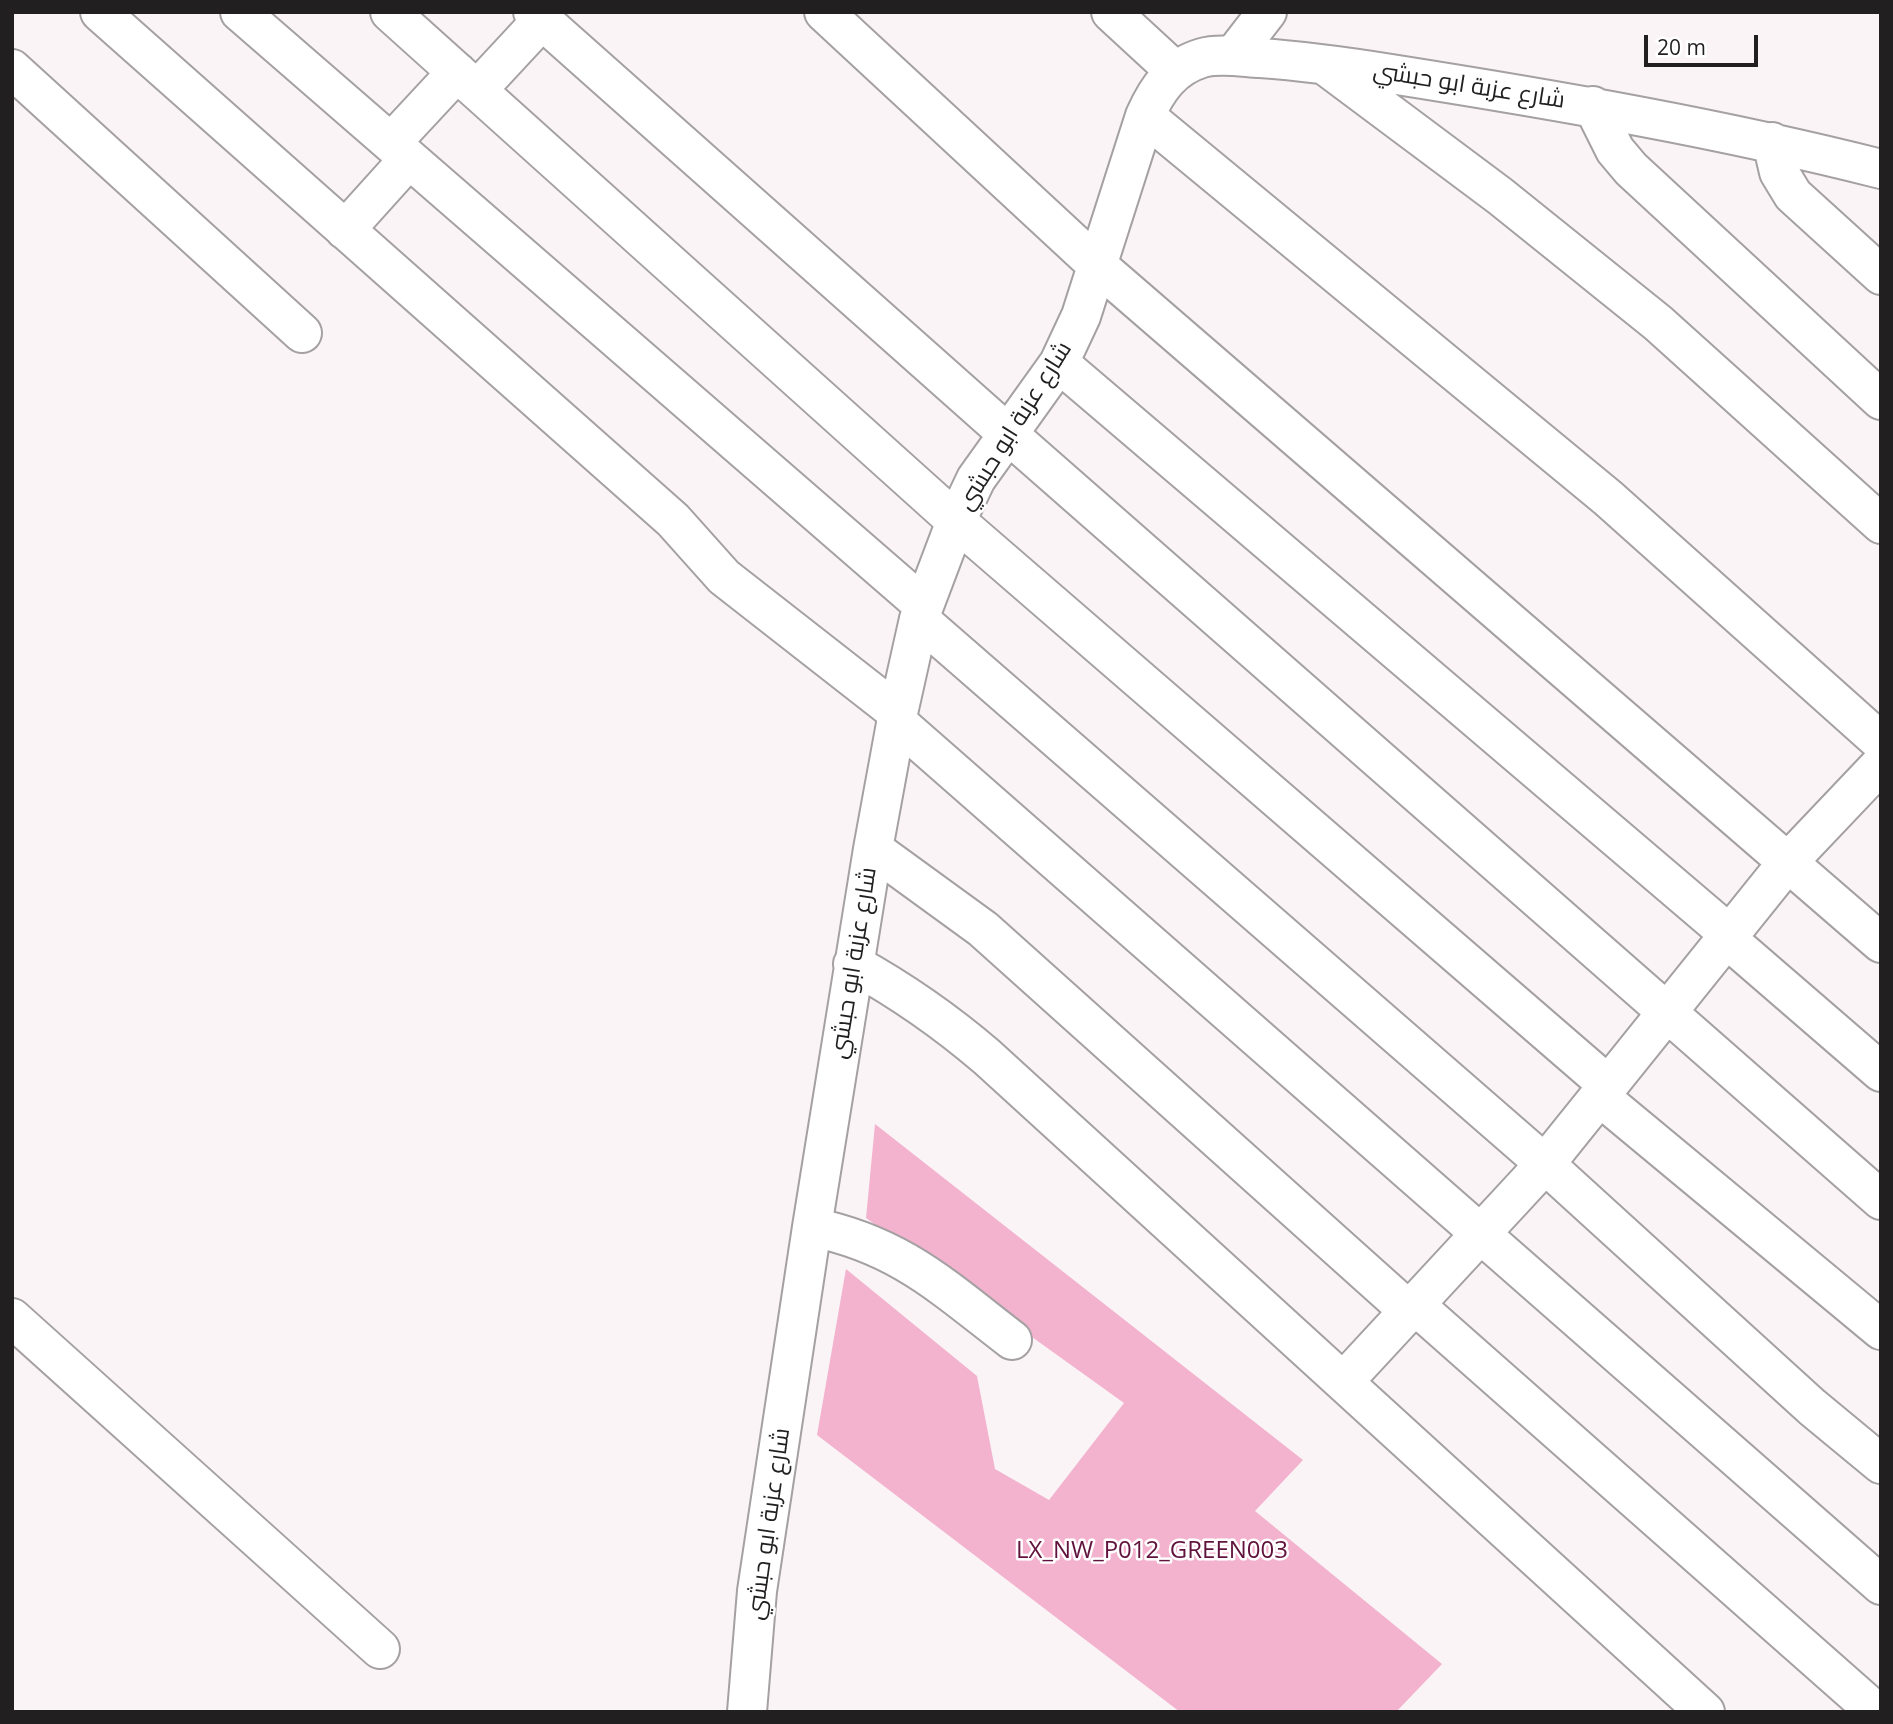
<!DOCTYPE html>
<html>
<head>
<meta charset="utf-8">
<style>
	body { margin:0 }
	#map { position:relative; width:1893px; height:1724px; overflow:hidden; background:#faf4f6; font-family:"Open Sans",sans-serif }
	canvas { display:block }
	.frame { position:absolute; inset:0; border:14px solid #211f20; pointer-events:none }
	.scale { position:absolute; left:1644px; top:35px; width:114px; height:32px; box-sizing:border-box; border:4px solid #211f20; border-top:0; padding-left:9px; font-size:21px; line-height:24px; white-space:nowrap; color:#211f20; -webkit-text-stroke:5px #fff; paint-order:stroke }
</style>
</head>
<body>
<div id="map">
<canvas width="1893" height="1724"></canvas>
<div class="frame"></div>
<div class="scale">20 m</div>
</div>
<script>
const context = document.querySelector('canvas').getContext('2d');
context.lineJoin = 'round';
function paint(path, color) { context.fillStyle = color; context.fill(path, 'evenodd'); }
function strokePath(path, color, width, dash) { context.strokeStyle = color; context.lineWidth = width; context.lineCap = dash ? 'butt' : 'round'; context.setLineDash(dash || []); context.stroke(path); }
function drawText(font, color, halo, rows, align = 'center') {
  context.font = font + ' "Open Sans",Cairo,sans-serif'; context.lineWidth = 5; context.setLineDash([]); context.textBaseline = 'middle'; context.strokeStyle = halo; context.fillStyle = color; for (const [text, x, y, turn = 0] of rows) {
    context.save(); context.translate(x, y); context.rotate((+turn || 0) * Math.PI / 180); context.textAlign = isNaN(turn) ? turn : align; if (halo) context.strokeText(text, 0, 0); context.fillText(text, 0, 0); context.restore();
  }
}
paint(new Path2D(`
	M875 1124 1303 1460 1255 1511 1442 1664 1396 1712H1180L817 1435 846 1269 977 1376 995 1469 1049 1500 1124 1403 866 1218Z`), '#f3b3ce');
const minor = new Path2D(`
	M100 12 673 520 724 577 898 713
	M240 12 923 605
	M390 12 956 521 1608 1085
	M533 12 1008 434 1881 1200
	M824 12 1097 265 1881 943
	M1111 12 1175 71
	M1233 56 1267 12
	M1326 66 1500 196 1658 323 1881 524
	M12 69 302 333
	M477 90 542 20
	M1593 106 1615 150 1631 169 1881 400
	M1145 116 1608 498 1881 742
	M1772 142 1779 172 1793 195 1881 275
	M391 143 457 72
	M345 230 409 159
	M1059 363 1729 934
	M919 619 1545 1164 1812 1407 1881 1464
	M896 721 1881 1585
	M873 849 983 929 1409 1311
	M1726 938 1881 1072
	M853 964C902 991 945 1021 987 1057L1705 1712
	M1599 1096 1881 1330
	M812 1227C900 1245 943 1287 1012 1340
	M1415 1305 1876 1712
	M12 1318 380 1649
	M1344 1381 1545 1164 1787 863 1881 764
	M747 1712 757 1591 812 1227 873 849 898 713 919 619 956 521 976 479 1059 363 1081 316 1145 116C1157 89 1172 67 1202 58 1219 53 1242 57 1260 58 1304 61 1347 67 1391 74 1556 100 1719 128 1881 169`);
strokePath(minor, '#a5a0a2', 42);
strokePath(minor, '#fff', 38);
drawText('24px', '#211f20', '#fff', [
	["شارع عزبة ابو حبشي",1469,86,9],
	["شارع عزبة ابو حبشي",1015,426,-58],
	["شارع عزبة ابو حبشي",854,963,-81],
	["شارع عزبة ابو حبشي",769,1524,-82]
]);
drawText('24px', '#61133d', '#fff', [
	["LX_NW_P012_GREEN003",1152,1551]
]);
</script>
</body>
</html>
